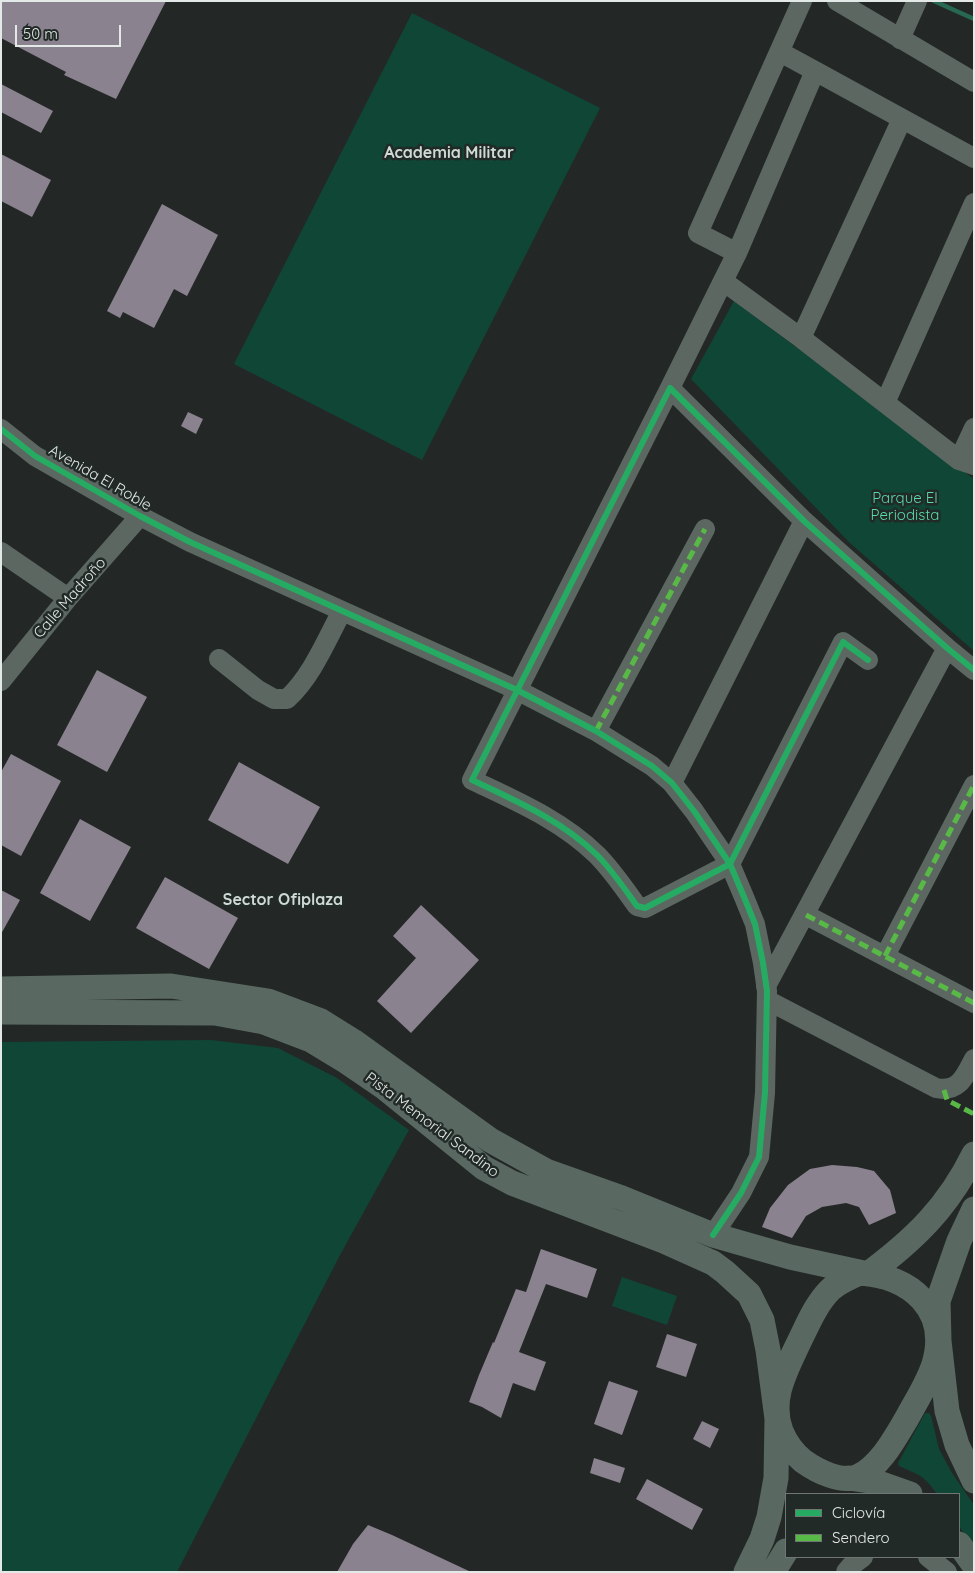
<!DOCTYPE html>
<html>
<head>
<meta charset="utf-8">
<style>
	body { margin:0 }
	#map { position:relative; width:975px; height:1573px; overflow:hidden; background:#232826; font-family:Quicksand,sans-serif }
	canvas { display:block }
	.frame { position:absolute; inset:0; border:2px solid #e3e9e6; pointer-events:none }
	.legend { position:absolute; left:785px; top:1493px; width:175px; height:65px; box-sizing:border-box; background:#212a26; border:1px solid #6f7673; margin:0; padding:6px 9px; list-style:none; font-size:15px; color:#e3e9e6 }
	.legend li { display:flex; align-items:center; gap:10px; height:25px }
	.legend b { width:25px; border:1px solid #6f7673 }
	.scale { position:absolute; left:15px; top:25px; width:106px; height:22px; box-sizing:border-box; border:2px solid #e3e9e6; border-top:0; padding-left:6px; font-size:15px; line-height:18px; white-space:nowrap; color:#e3e9e6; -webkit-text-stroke:4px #212a26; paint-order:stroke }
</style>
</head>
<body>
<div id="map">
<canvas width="975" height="1573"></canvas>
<div class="frame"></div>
<ul class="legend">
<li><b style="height:6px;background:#26ab63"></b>Ciclovía</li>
<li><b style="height:6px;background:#58b947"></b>Sendero</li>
</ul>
<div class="scale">50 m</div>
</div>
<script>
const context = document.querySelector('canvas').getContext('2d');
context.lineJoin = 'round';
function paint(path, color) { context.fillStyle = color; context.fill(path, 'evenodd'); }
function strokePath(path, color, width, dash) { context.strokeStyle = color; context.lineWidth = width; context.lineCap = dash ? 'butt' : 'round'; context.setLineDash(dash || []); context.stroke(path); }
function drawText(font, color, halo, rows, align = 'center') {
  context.font = font + ' Quicksand,sans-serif'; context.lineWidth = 5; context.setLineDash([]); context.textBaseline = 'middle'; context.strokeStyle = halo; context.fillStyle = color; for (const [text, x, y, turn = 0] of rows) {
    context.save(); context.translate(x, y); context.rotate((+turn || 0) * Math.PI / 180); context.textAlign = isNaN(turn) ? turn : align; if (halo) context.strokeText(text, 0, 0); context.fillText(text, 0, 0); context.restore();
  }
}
paint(new Path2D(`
	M412 13 600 108 422 460 234 364Z
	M734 301 974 479V651L850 543 691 379Z
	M211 1040 278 1048 337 1078 409 1130 340 1255 177 1572H1V1042Z
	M622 1277 677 1296 667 1325 612 1306Z
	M925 1413H929L931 1416 939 1449 952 1473 974 1505V1549L959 1526V1494H937C924 1475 919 1475 899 1466L898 1463Z`), '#104635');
strokePath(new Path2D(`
	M934 1 974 19`), '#276850', 4.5);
paint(new Path2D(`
	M1 1H166L116 99 64 75 66 72 1 38Z
	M1 84 53 111 41 133 1 112Z
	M1 154 51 180 32 217 1 201Z
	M162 204 218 235 187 296 174 289 154 328 123 312 120 318 107 311Z
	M188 412 203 419 196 434 181 426Z
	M97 670 147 697 107 772 57 745Z
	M11 754 61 781 21 856 1 845V772Z
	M239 762 320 807 288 864 208 820Z
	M80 819 131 847 90 921 40 893Z
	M165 877 238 918 209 969 136 928Z
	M1 890 20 900 1 934Z
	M421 905 479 960 411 1033 377 1001 416 958 393 936Z
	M832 1165 857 1167 874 1171 890 1190 896 1213 869 1225 859 1207 846 1203 822 1207 806 1216 792 1238 762 1227 770 1208 788 1185 810 1169Z
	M541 1249 597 1269 587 1298 546 1284 519 1352 546 1362 535 1391 513 1383 501 1418 482 1407 469 1402 479 1375 493 1342 494 1343 516 1289 526 1292Z
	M667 1334 697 1344 686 1377 656 1367Z
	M609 1381 638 1391 622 1435 594 1424Z
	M702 1421 719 1429 710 1448 693 1439Z
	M594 1458 625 1468 620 1483 590 1473Z
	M647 1479 703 1509 692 1530 636 1499Z
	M368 1525 392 1535 471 1572H337L353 1544Z`), '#8a828e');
strokePath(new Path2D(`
	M837 1 974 82
	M900 39 917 1
	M780 52 815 71
	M974 158 815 71 737 253 723 281 801 338 959 460 974 465
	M737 253 698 233 802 1
	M801 338 902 119
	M670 388 723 281
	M885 403 974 203
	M1 429 35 456 140 516 190 542 517 690 596 731 652 766 672 783 694 811 730 864 744 897 755 924 763 963 767 991 765 1093 759 1157 741 1193 713 1235
	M959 460 974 428
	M1 552 68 598
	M219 659 258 690 274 699H287C312 676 326 641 342 611
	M868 660 843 642 730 864 645 908 637 906C624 888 612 870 597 855 561 820 516 801 472 780L670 388 804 521 947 648 974 670
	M1 681 68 598 140 516
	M596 731 705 529
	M672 783 804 521
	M806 915 974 1003
	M885 956 974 785
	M766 986 947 648
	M767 1000 936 1088C959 1093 965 1076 974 1059
	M928 1557 947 1572
	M846 1572 851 1566 863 1557`), '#5c6762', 20);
strokePath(new Path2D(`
	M1 989 171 986 268 1001 321 1021 353 1041 490 1140 546 1171 622 1198 713 1235 790 1257 868 1274
	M1 1012 215 1013 264 1022 311 1040 344 1060 385 1088 484 1168 512 1183 664 1241 713 1263 725 1272 749 1294 762 1320 768 1350 777 1419 776 1478 769 1517 762 1539 746 1572
	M974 1209 959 1241 938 1301 939 1341 947 1411 957 1445 974 1481
	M859 1273C911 1276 950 1310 934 1364 928 1383 916 1401 907 1418 895 1438 881 1465 859 1476 842 1484 817 1471 803 1461 792 1452 786 1443 781 1431 769 1399 786 1370 799 1342 808 1324 816 1304 830 1290 838 1282 849 1278 859 1273Z
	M868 1274C915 1239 948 1207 974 1154
	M849 1478 876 1482 910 1494
	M959 1544 974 1565
	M773 1572 786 1551`), '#5a6862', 25);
strokePath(new Path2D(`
	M596 731 705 529
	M806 915 974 1003
	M885 956 974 785
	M944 1090 947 1100 974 1114`), '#58b947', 5, [10, 5]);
strokePath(new Path2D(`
	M1 429 35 456 140 516 190 542 517 690 596 731 652 766 672 783 694 811 730 864 744 897 755 924 763 963 767 991 765 1093 759 1157 741 1193 713 1235
	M868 660 843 642 730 864 645 908 637 906C624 888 612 870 597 855 561 820 516 801 472 780L670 388 804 521 947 648 974 670`), '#26ab63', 6);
drawText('15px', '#e3e9e6', '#212a26', [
	["Avenida El Roble",100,478,30],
	["Calle Madroño",70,598,-49],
	["Pista Memorial Sandino",432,1125,37]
]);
drawText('15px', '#5adaab', '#212a26', [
	["Parque El",905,498],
	["Periodista",905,515]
]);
drawText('bold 16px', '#cfdad4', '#212a26', [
	["Academia Militar",449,153],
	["Sector Ofiplaza",283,900]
]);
</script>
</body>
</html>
